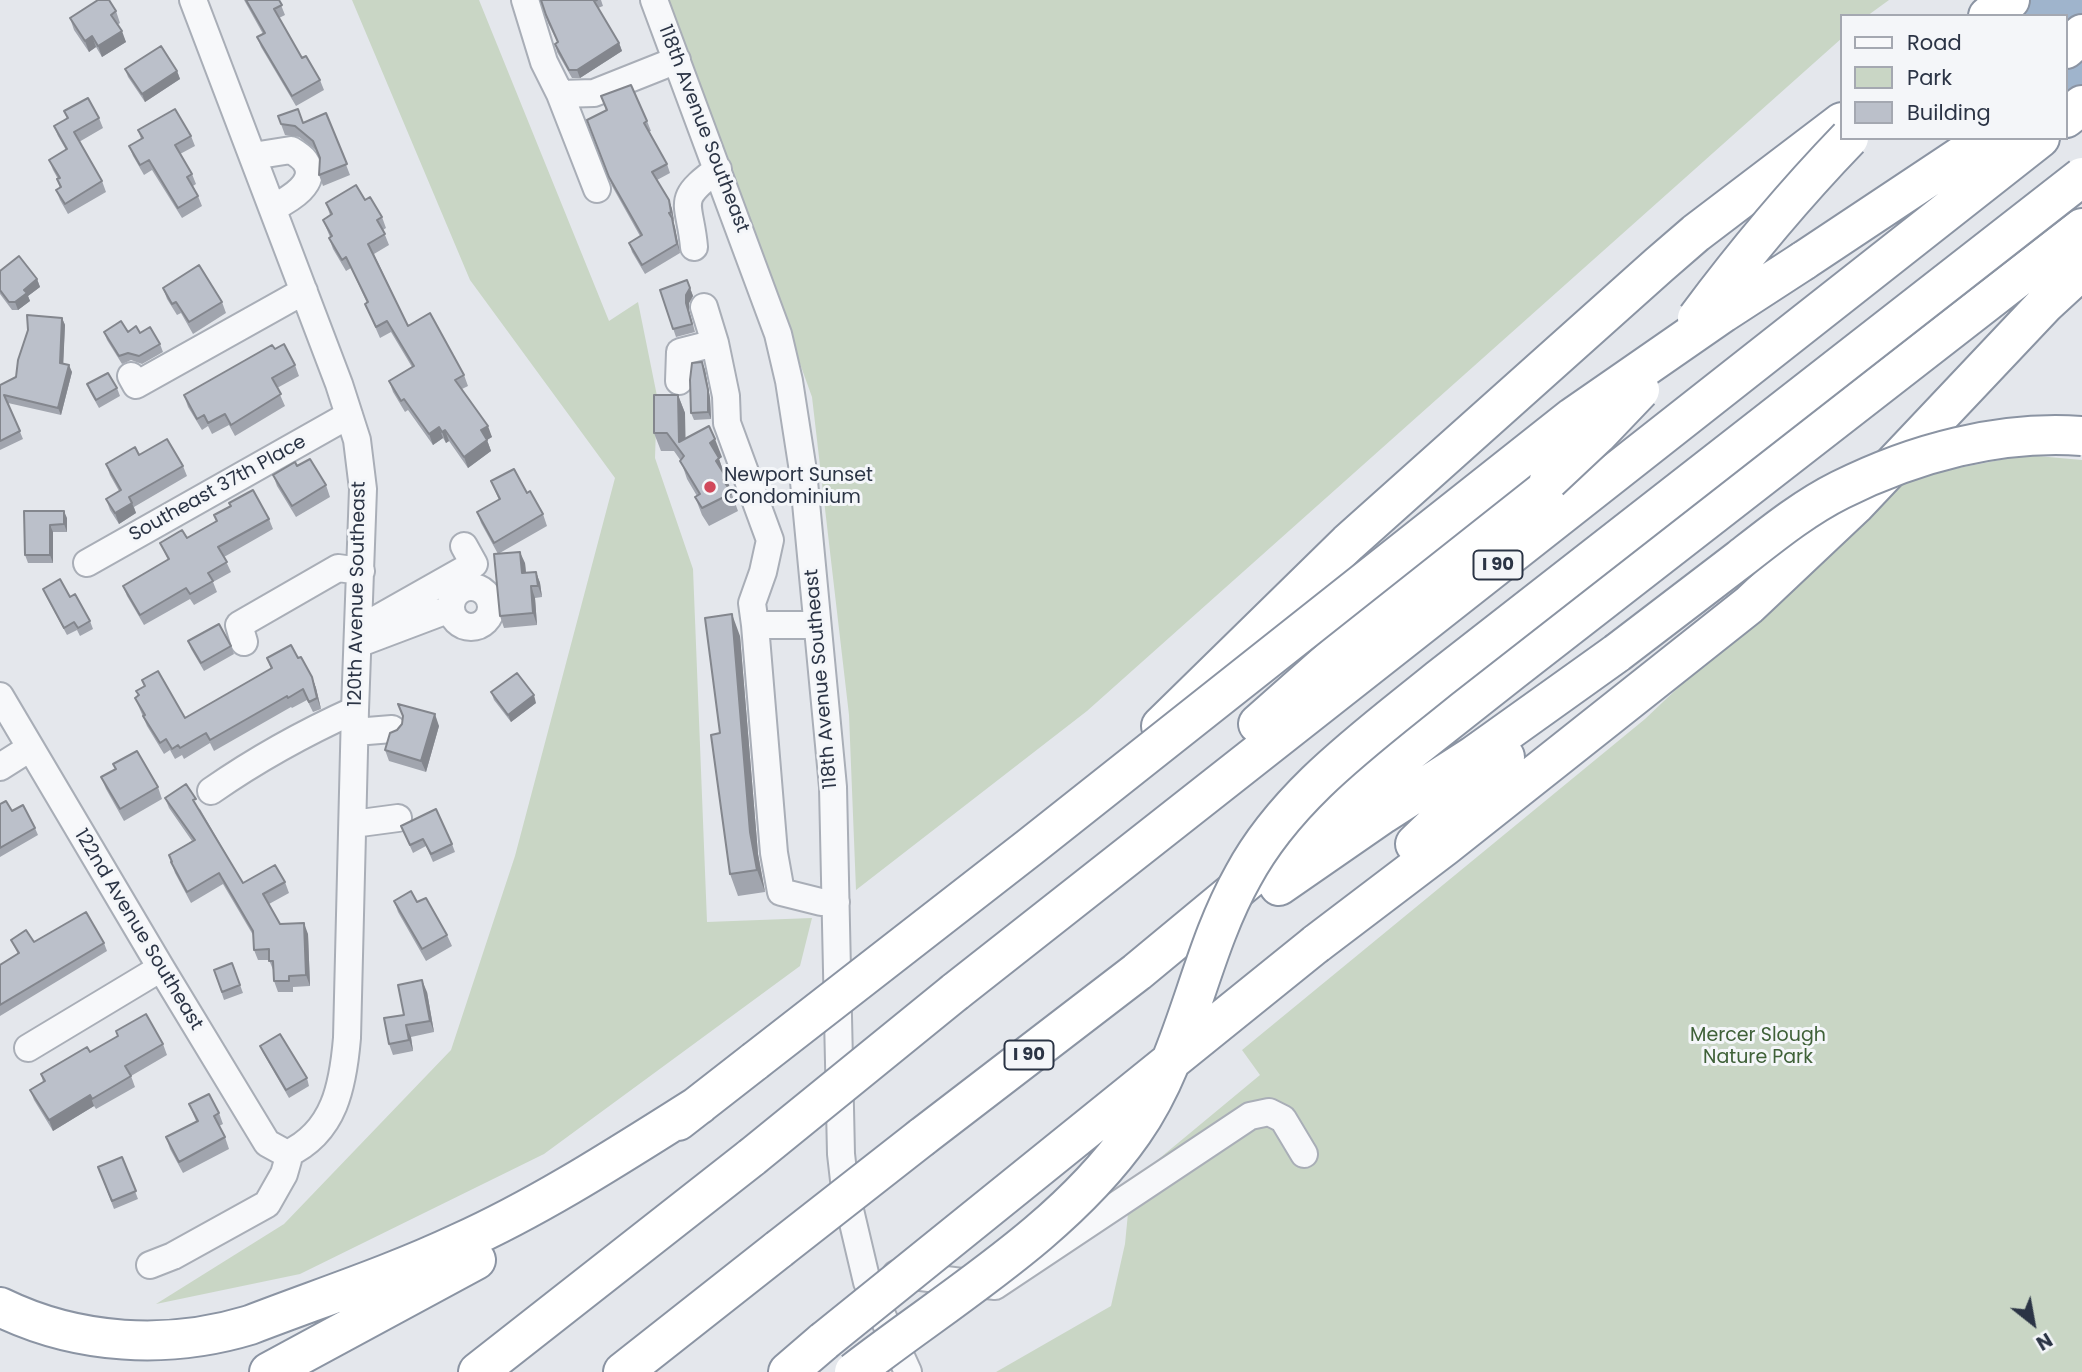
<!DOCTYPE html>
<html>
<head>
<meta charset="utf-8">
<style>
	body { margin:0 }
	#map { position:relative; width:2082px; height:1372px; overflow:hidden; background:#e4e7ec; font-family:Poppins,sans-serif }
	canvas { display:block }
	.legend { position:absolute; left:1840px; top:14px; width:228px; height:126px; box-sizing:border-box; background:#f4f6f9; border:2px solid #a4a8b1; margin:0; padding:9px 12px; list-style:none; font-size:21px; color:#2b3445 }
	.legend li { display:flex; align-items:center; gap:14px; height:35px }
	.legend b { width:35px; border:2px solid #a4a8b1 }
	.north { position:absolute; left:1998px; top:1288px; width:70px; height:70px; -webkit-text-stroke:5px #f4f6f9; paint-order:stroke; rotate:149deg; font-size:19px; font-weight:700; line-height:28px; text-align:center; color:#2b3445 }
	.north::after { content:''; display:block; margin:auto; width:24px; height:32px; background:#2b3445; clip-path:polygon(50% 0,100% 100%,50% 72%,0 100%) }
</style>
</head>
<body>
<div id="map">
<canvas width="2082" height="1372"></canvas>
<ul class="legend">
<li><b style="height:9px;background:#f7f8fa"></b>Road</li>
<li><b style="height:19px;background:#c9d6c5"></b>Park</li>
<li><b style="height:19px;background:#bbc0ca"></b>Building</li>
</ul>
<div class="north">N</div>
</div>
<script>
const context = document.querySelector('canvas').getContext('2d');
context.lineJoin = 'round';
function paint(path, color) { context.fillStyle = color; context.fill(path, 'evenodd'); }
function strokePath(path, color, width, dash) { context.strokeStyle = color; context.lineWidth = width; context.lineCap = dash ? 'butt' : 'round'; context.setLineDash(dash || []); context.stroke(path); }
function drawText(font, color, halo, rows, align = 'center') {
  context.font = font + ' Poppins,sans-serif'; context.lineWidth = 6; context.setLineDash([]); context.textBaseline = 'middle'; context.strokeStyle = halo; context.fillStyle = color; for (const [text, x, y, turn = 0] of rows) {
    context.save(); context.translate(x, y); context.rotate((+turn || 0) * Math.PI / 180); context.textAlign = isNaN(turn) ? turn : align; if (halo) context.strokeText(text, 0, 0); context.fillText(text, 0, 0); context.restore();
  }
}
paint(new Path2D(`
	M352 0H479L609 321 638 302 657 396 655 458 693 569 707 922 812 918 800 966 544 1154 300 1274 156 1304 284 1224 451 1050 515 856 615 478 470 280Z
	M669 0H1889L1867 16H1842V38L1087 711 856 890 849 715 812 397Z
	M2026 455 2082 460V1372H996L1111 1306 1125 1244 1131 1182 1260 1075 1242 1050 1645 719 1892 485 1932 473Z`), '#c9d6c5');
paint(new Path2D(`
	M2020 0H2082V112L2066 86V16H2026Z`), '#9fb4cc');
const minor = new Path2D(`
	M193 0 339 384 357 440 363 489 355 710 347 1038C343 1085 335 1132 287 1154
	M525 0 544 62 560 94 594 93 677 60
	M654 0 778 334 789 381 803 471 833 787 841 1154 845 1189 867 1282 908 1372
	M560 94 597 189
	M253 156 291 150C296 153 302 157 305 161 320 183 288 200 273 208
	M694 247C690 201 674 201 718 169
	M704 307 715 343
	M131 376 136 385 304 291
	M679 381 680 352 715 343 726 396 727 423 770 540 763 572 752 603 755 625
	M87 563 349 415
	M451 607a20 20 0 1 1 40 0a20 20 0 1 1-40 0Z
	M817 625H755L774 853 781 892 821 902H836
	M359 629 474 564 464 546
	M244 642 239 625 338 568 361 571
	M360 643 450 609
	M0 696 161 968 267 1143 287 1154
	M355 732 392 729
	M0 767 30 748
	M211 791C257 759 304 733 355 710
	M353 824 398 818
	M28 1048 161 968
	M150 1265 173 1256 267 1204 284 1174 288 1160 287 1154
	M896 1274 995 1286 1250 1116 1269 1112 1283 1119 1304 1154`);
const highway = new Path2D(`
	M1988 16 2010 0
	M2066 49 2082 34
	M2066 118 2082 105
	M1803 261 1988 138
	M1258 724 1372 623 1549 480
	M1161 726 1348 543 1659 265 1696 233 1842 122
	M1415 844 1505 757
	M1279 886 1383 814 1473 756 1617 653
	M1316 944 1445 846 1749 605 1855 505 2045 304 2082 270
	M955 992 2040 138
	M678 1121 755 1061
	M922 1137 1137 972 1271 861 1512 671 2082 228
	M0 1307C78 1345 168 1350 250 1325 320 1298 391 1275 459 1243 543 1205 621 1154 699 1105
	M269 1372 476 1260
	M478 1372 752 1157
	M623 1372 779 1249
	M788 1372 824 1341`);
strokePath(minor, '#a9aeb7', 30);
strokePath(highway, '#8b94a3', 42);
strokePath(minor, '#f7f8fa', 26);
strokePath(highway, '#fff', 38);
const highwayBridge = new Path2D(`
	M1697 318C1744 255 1794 195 1849 138
	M1549 480 1597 435 1640 390
	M1617 653C1658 622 1699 590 1740 559 1772 534 1804 508 1840 490 1914 453 2000 430 2082 436
	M755 1061 1030 847 1573 417 1723 313 1803 261
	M752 1157 955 992
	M779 1249 922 1137
	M824 1341 1316 944
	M854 1372C948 1299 1064 1231 1133 1132 1188 1053 1197 958 1243 876 1287 794 1368 737 1439 679L2082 177`);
strokePath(highwayBridge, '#8b94a3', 42, []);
strokePath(highwayBridge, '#fff', 38);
paint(new Path2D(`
	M244 0H279L285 15 279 18 302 58 320 80 324 90 296 106 261 47 257 37 263 34Z
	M541 0H601L603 6 598 8 619 43 622 51 580 78H572L557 52 555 44 558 43 548 23Z
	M116 11 120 23 117 25 126 42 102 57 96 47 89 52 74 30 70 18Z
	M125 69 177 71 180 79 145 102 128 77Z
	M601 96 647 121 651 131 648 132 667 164 670 173 657 180 669 200 672 209 674 221 673 222 680 253 645 274 632 252 629 243 640 236 612 186 587 120 606 110Z
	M64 111 99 118 103 128 79 142 102 181 106 192 68 214 60 200 56 190 60 188 57 179H58L53 170 49 160 66 150 58 136 54 126 67 119Z
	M326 113 350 175 323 186 319 175 320 159 317 151 299 137 285 135 278 116 303 123Z
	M138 130 191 136 195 146 180 154 192 174 196 184 193 186 198 196 202 206 182 218 152 170 144 175 133 156 129 146 141 139Z
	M365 200 382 217 386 228 383 230 389 245 374 254 408 326 464 375 468 386 462 389 492 437 487 440 491 451 468 468 449 441 446 443 443 438 433 445 408 410 405 412 393 392 389 381 412 367 391 332 380 338 365 304 367 303 351 268 346 271 333 249 329 238 330 237 323 220 330 215 326 203Z
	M0 271 37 279 40 287 28 296 30 301 18 310H12L0 294Z
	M687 280 693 296 689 303V311L695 332 676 337 660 290Z
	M163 288 222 302 226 313 193 334 181 313 177 315 167 299Z
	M62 318 65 325 63 363 72 372 61 415 8 403 23 439 0 450V385L16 377Z
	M104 332H128L140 333 160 344 163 352 142 364 131 360 122 364 107 340Z
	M275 349 295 365 299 376 277 388 285 406 235 436 229 425 212 434 208 426 202 430 188 407 184 395Z
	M702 362 705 370 710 398 711 419 694 420 691 413Z
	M87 384 117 388 120 396 99 408 90 392Z
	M678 395 685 413V439L722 457 719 459 738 511 709 526 702 515 695 497 697 496 687 479 681 461 674 451H661L654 433Z
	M139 455 183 466 187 476 134 507 136 513 119 524 110 510 106 499 119 491 110 475 106 464Z
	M297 466 326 485 330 497 296 517 277 486 273 475Z
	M491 481 527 493 543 514 547 526 498 554 525 563 526 573 536 572 540 583 542 597 535 598 537 625 504 628 500 616 498 554 481 523 477 512 499 500Z
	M229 503 269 519 273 529 224 557 231 572 213 582 217 592 194 605 190 599 144 625 127 596 123 586 168 560 160 543 187 538 216 521 214 515 230 506Z
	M24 511 67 518V532H53V563H28L25 555Z
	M43 589 90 621 93 629 80 636 77 630 67 635 46 596Z
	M740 636 758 854 765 892 738 896 730 874 720 733Z
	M188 641 231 646 234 654 204 671 191 649Z
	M267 658H298L312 677 316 688 321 709 313 712 307 700 292 708 291 707 214 751 210 743 184 759 182 755 175 759 170 750 164 754 147 726 135 698 138 696 136 691 144 686 142 680 185 718 271 669Z
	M491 692 536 703 511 722 494 700Z
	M398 704 439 726 426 772 389 761 385 750 402 724 403 717Z
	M113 764 158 787 162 799 124 821 106 789 101 777 115 769Z
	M165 798 200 809 243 883 285 882 289 893 269 904 280 924 308 934 310 986 293 987V992H278L274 981V972L269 960H258L254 950 253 935 223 884 191 903 175 873 169 855 192 841 169 808Z
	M0 804 35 828 38 835 0 857Z
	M401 826 452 844 455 852 433 862 426 846 413 853Z
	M394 901 417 902 447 935 452 946 426 961 398 912Z
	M11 940 34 942 104 943 107 951 0 1016V965L18 954Z
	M232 963 243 993 224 1000 214 970Z
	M427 992 434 1032 411 1037 413 1051 393 1055 389 1044Z
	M116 1031 163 1044 167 1055 131 1076 135 1087 96 1109 94 1106 53 1131 34 1100 30 1090 43 1082 41 1074 90 1052 118 1036Z
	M260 1046 307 1078 309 1086 289 1098 263 1053Z
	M189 1104 219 1113 223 1124 219 1126 225 1137 229 1149 183 1173 170 1149 166 1137 196 1121Z
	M122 1157 138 1199 114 1209 98 1167Z`), '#a1a5ae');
paint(new Path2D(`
	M122 31 126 42 102 57 98 46Z
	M92 36 96 47 89 52 85 41Z
	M619 43 622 51 580 78 577 70Z
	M177 71 180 79 145 102 142 94Z
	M669 200 672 209 674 221 671 212Z
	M672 218 675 227 680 253 677 244Z
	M37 279 40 287 28 296 30 301 18 310 15 302 24 290Z
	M690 288 693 296 689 303V311L695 332 686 303V295Z
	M62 318 65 325 63 370 60 363Z
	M702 362 705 370 710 398 711 419 708 412Z
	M69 365 72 372 61 415 58 408Z
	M678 395 685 413 686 460 679 442Z
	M488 426 492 437 485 441 481 430Z
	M439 427 443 438 433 445 429 434Z
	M445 430 449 441 446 443 442 432Z
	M715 439 722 457 719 459 725 476 723 479 710 443Z
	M487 440 491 451 468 468 464 457Z
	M726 477 732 493 723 480Z
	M132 503 136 513 119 524 115 513Z
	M64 511 67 518V532L64 524Z
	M50 525 53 532V563L50 555Z
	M520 552 525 563 527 584 522 573Z
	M536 572 540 583 542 597 538 586Z
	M531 586 535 598 537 625 533 613Z
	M732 614 740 636 758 854 765 892 757 870 750 832Z
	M312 677 316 688 321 709 317 698Z
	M534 695 536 703 511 722 508 715Z
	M435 714 439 726 426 772 421 761Z
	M304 923 308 934 310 986 306 975Z
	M422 980 427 992 434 1032 430 1021Z
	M406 1025 411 1037 413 1051 409 1040Z
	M90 1095 94 1106 53 1131 49 1120Z`), '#83868d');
const building = new Path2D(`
	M98 0H109L116 11 111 15 122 31 98 46 92 36 85 41 70 18Z
	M246 0H279L282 5 274 9 302 58 306 56 320 80 292 96 257 37 265 33Z
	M541 0H597L594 1 619 43 577 70H569L555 44 558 42 546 15Z
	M161 46 177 71 142 94 125 69Z
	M631 85 647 121 644 123 667 164 652 172 669 200 671 212 669 213 672 218 677 244 642 265 629 243 642 235 609 177 587 120 607 110 601 96Z
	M88 98 99 118 74 132 102 181 65 204 56 190 61 187 57 179 60 178 49 160 67 149 54 126 68 118 64 111Z
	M175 109 191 136 175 145 192 174 187 177 198 196 178 208 149 160 140 165 129 146 143 138 138 130Z
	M298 109 303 123 326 113 347 164 319 175 320 158 313 141 295 126 281 124 278 116Z
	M356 185 365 200 370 197 382 217 377 220 385 234 368 244 408 326 430 313 464 375 455 380 488 426 481 430 487 440 464 457 445 430 442 432 439 427 429 434 404 399 401 401 389 381 414 366 387 321 376 327 365 304 368 302 346 257 342 260 329 238 332 236 323 220 332 214 326 203Z
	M19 256 37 279 24 290 27 293 15 302H9L0 290V271Z
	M199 265 222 302 189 322 176 302 172 304 163 288Z
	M687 280 690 288 686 295V303L692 324 673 329 660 290Z
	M27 315 62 318 60 363 69 365 58 408 4 395 20 431 0 441V385L16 377 18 360 28 330Z
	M121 321 128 332 136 326 140 333 150 327 160 344 139 356 128 353 119 356 104 332Z
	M284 344 295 365 272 378 281 394 231 425 225 414 208 423 204 415 197 419 184 395 272 345 275 349Z
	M702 362 708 390V412L691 413 690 380 692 363Z
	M108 373 117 388 96 400 87 384Z
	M654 395H678L679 442 709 426 715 439 710 443 719 458 716 461 726 477 723 480 732 493 702 508 695 497 700 494 680 461 684 456 667 433H654Z
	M167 439 183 466 129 497 132 503 115 513 106 499 121 490 106 464 135 447 139 455Z
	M310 459 326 485 292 506 273 475 295 462 297 466Z
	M514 469 527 493 530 491 543 514 494 543 477 512 500 499 491 481Z
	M253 490 269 519 218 547 227 562 208 573 213 581 190 594 186 588 140 615 123 586 169 559 160 543 182 530 187 538 217 521 214 515 231 506 229 503Z
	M24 511H64V524L50 525V555H25Z
	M520 552 522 573 536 572 538 586H531L533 613 500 616 494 554Z
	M60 579 70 597 75 594 90 621 78 628 74 622 64 628 43 589Z
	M732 614 750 832 757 870 730 874 711 735 720 733 705 618Z
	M219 624 231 646 201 663 188 641Z
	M291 645 298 658 301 657 312 677 317 698 309 702 303 689 288 698 287 696 210 740 206 733 180 748 178 745 172 749 166 739 160 743 143 716 145 715 135 698 139 695 136 691 145 686 142 680 158 671 185 718 272 668 267 658Z
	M517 673 534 695 508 715 491 692Z
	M398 704 435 714 421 761 385 750 390 733 397 730 402 724 403 716Z
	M137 751 158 787 120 809 101 777 116 769 113 764Z
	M186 784 196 799 193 800 243 883 275 865 285 882 263 894 280 924 304 923 306 975 289 976V981H274L273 961H269V949L254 950 253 931 219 873 187 892 171 862H172L169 855 195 840 165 798Z
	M6 801 12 811 23 805 35 828 0 848V804Z
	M436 809 452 844 431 854 423 839 410 845 401 826Z
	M411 891 417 902 426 898 447 935 422 949 394 901Z
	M86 912 104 943 0 1005V965L19 953 11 940 26 930 34 942Z
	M232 963 240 985 222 992 214 970Z
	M422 980 430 1021 406 1025 409 1040 389 1044 384 1018 404 1015 398 985Z
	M146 1014 163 1044 125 1066 131 1076 92 1099 90 1095 49 1120 30 1090 45 1081 41 1074 87 1047 90 1052 118 1036 116 1031Z
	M280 1034 307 1078 286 1090 260 1046Z
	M209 1094 219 1113 214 1116 225 1137 179 1162 166 1137 198 1121 189 1104Z
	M122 1157 136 1191 112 1201 98 1167Z`);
paint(building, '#bbc0ca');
strokePath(building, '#83868d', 2);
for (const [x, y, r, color] of [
	[710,487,7,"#d1495b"]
]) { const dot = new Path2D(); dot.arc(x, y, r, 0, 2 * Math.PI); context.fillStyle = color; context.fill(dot); strokePath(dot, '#f4f6f9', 2.5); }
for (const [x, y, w] of [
	[1498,565,49],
	[1029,1055,49]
]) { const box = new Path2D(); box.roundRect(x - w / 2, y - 14.5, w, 29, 5); context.fillStyle = '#f4f6f9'; context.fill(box); strokePath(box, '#2b3445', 2); }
drawText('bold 18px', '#2b3445', null, [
	["I 90",1498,565],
	["I 90",1029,1055]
]);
drawText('19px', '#2b3445', '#f4f6f9', [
	["118th Avenue Southeast",703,129,69],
	["Southeast 37th Place",218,489,-29],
	["120th Avenue Southeast",358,594,-89],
	["118th Avenue Southeast",822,679,-95],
	["122nd Avenue Southeast",138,930,59]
]);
drawText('19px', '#2b3445', '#f4f6f9', [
	["Newport Sunset",724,476],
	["Condominium",724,498]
], 'left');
drawText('19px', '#3f6138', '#f4f6f9', [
	["Mercer Slough",1758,1036],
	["Nature Park",1758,1058]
]);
</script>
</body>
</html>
